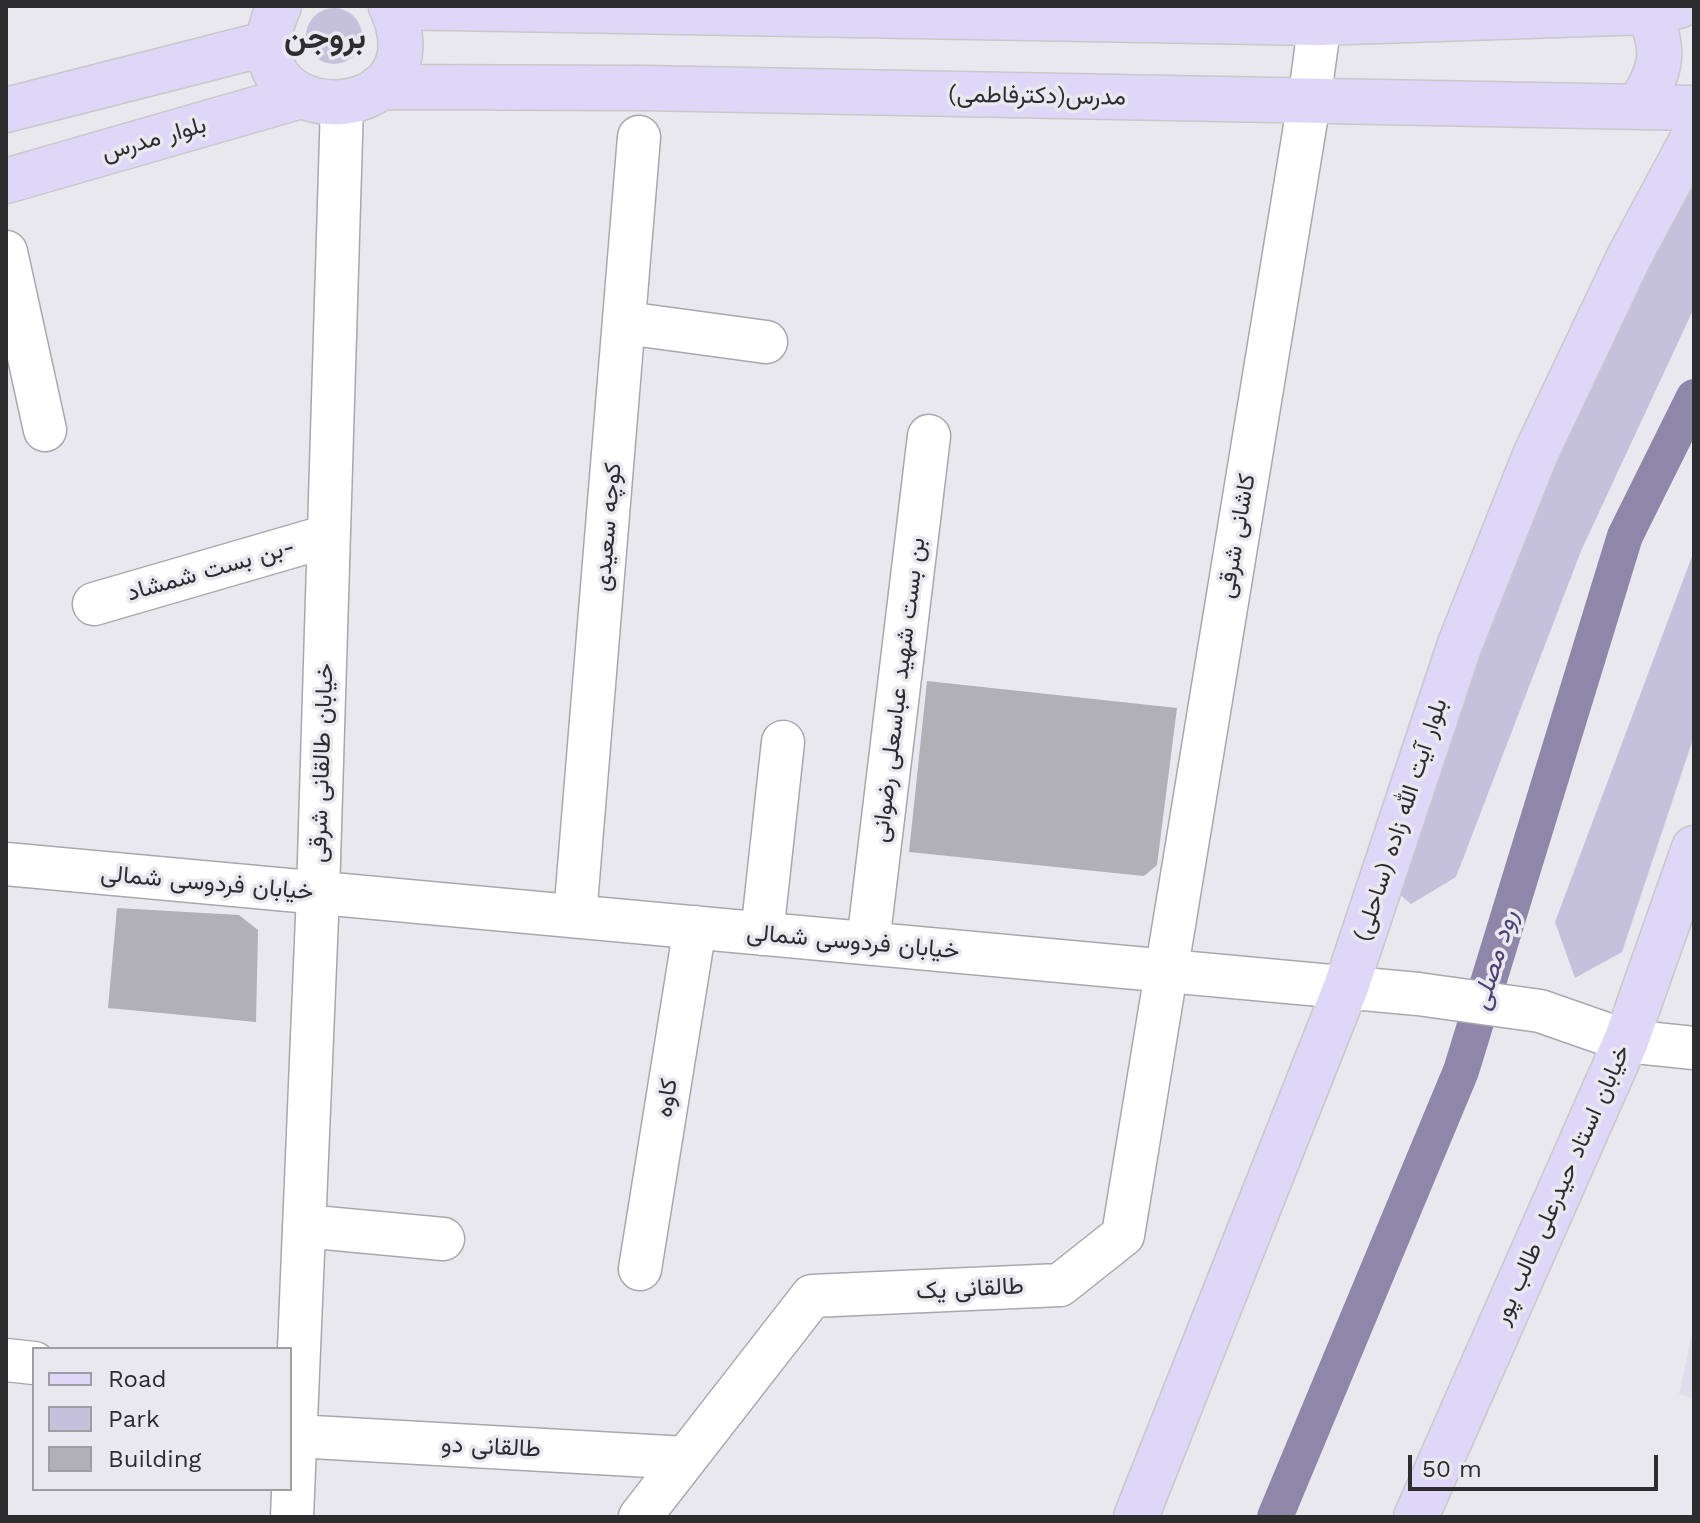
<!DOCTYPE html>
<html>
<head>
<meta charset="utf-8">
<style>
	body { margin:0 }
	#map { position:relative; width:1700px; height:1523px; overflow:hidden; background:#e9e8ef; font-family:"Work Sans",sans-serif }
	canvas { display:block }
	.frame { position:absolute; inset:0; border:8px solid #2d2c2f; pointer-events:none }
	.legend { position:absolute; left:32px; top:1347px; width:260px; height:144px; box-sizing:border-box; background:#e9e8ef; border:2px solid #9e9da2; margin:0; padding:10px 14px; list-style:none; font-size:24px; color:#2d2c2f }
	.legend li { display:flex; align-items:center; gap:16px; height:40px }
	.legend b { width:40px; border:2px solid #9e9da2 }
	.scale { position:absolute; left:1408px; top:1455px; width:250px; height:36px; box-sizing:border-box; border:4px solid #2d2c2f; border-top:0; padding-left:10px; font-size:24px; line-height:28px; white-space:nowrap; color:#2d2c2f; -webkit-text-stroke:6px #e9e8ef; paint-order:stroke }
</style>
</head>
<body>
<div id="map">
<canvas width="1700" height="1523"></canvas>
<div class="frame"></div>
<ul class="legend">
<li><b style="height:10px;background:#ded7f8"></b>Road</li>
<li><b style="height:22px;background:#c5c0dc"></b>Park</li>
<li><b style="height:22px;background:#b1b0b7"></b>Building</li>
</ul>
<div class="scale">50 m</div>
</div>
<script>
const context = document.querySelector('canvas').getContext('2d');
context.lineJoin = 'round';
function paint(path, color) { context.fillStyle = color; context.fill(path, 'evenodd'); }
function strokePath(path, color, width, dash) { context.strokeStyle = color; context.lineWidth = width; context.lineCap = dash ? 'butt' : 'round'; context.setLineDash(dash || []); context.stroke(path); }
function drawText(font, color, halo, rows, align = 'center') {
  context.font = font + ' "Work Sans",Vazirmatn,sans-serif'; context.lineWidth = 7; context.setLineDash([]); context.textBaseline = 'middle'; context.strokeStyle = halo; context.fillStyle = color; for (const [text, x, y, turn = 0] of rows) {
    context.save(); context.translate(x, y); context.rotate((+turn || 0) * Math.PI / 180); context.textAlign = isNaN(turn) ? turn : align; if (halo) context.strokeText(text, 0, 0); context.fillText(text, 0, 0); context.restore();
  }
}
paint(new Path2D(`
	M1694 1325V1398L1679 1394Z`), '#e0ddeb');
paint(new Path2D(`
	M306 36a28 28 0 1 1 56 0a28 28 0 1 1-56 0Z
	M1694 157V308L1581 551 1456 877 1411 904 1391 887 1552 453Z
	M1694 551V736L1622 952 1575 978 1555 922Z`), '#c5c0dc');
strokePath(new Path2D(`
	M1275 1517 1461 1071 1625 536 1694 397`), '#8f87aa', 36);
paint(new Path2D(`
	M927 681 1177 708 1157 865 1144 876 909 852Z
	M117 908 239 915 258 930 256 1022 108 1008Z`), '#b1b0b7');
const minor = new Path2D(`
	M6 252 45 430
	M626 323 766 342
	M94 604 328 536
	M6 864 1418 994 1540 1011 1626 1041 1694 1048
	M575 916 639 137
	M762 934 783 742
	M868 943 929 436
	M304 1226 443 1239
	M640 1269 695 927
	M6 1360 34 1363
	M295 1436 686 1458
	M292 1517 318 893 342 105
	M640 1517 812 1296 1060 1285 1123 1235 1309 102 1322 6`);
const major = new Path2D(`
	M279 6C219 134 449 135 391 6
	M391 7 1319 23 1648 12 1679 6
	M380 87 643 88 1694 108
	M1638 107C1661 71 1667 52 1648 12
	M6 110 269 43
	M6 181 301 96
	M1136 1517 1346 987 1460 644 1536 453 1629 257 1694 136
	M1416 1517 1626 1041 1694 848`);
strokePath(minor, '#a9a7ae', 45);
strokePath(major, '#c8c8c9', 47);
strokePath(minor, '#fff', 42);
strokePath(major, '#ded7f8', 44);
drawText('24px', '#2d2c2f', '#e9e8ef', [
	["مدرس(دکترفاطمی)",1037,96,1],
	["بلوار مدرس",154,139,-16],
	["کوچه سعیدی",608,527,-85],
	["کاشانی شرقی",1237,536,-80],
	["بن بست شمشاد-",211,570,-16],
	["بن بست شهید عباسعلی رضوانی",899,690,-83],
	["خیابان طالقانی شرقی",322,763,-88],
	["بلوار آیت الله زاده (ساحلی)",1401,820,-72],
	["خیابان فردوسی شمالی",207,883,5],
	["خیابان فردوسی شمالی",853,942,5],
	["کاوه",667,1098,-81],
	["خیابان استاد حیدرعلی طالب پور",1562,1185,-66],
	["طالقانی یک",970,1289,-3],
	["طالقانی دو",491,1447,3]
]);
drawText('italic 26px', '#4e4173', '#e9e8ef', [
	["رود مصلی",1495,960,-73]
]);
drawText('bold 32px', '#2d2c2f', '#e9e8ef', [
	["بروجن",325,39]
]);
</script>
</body>
</html>
